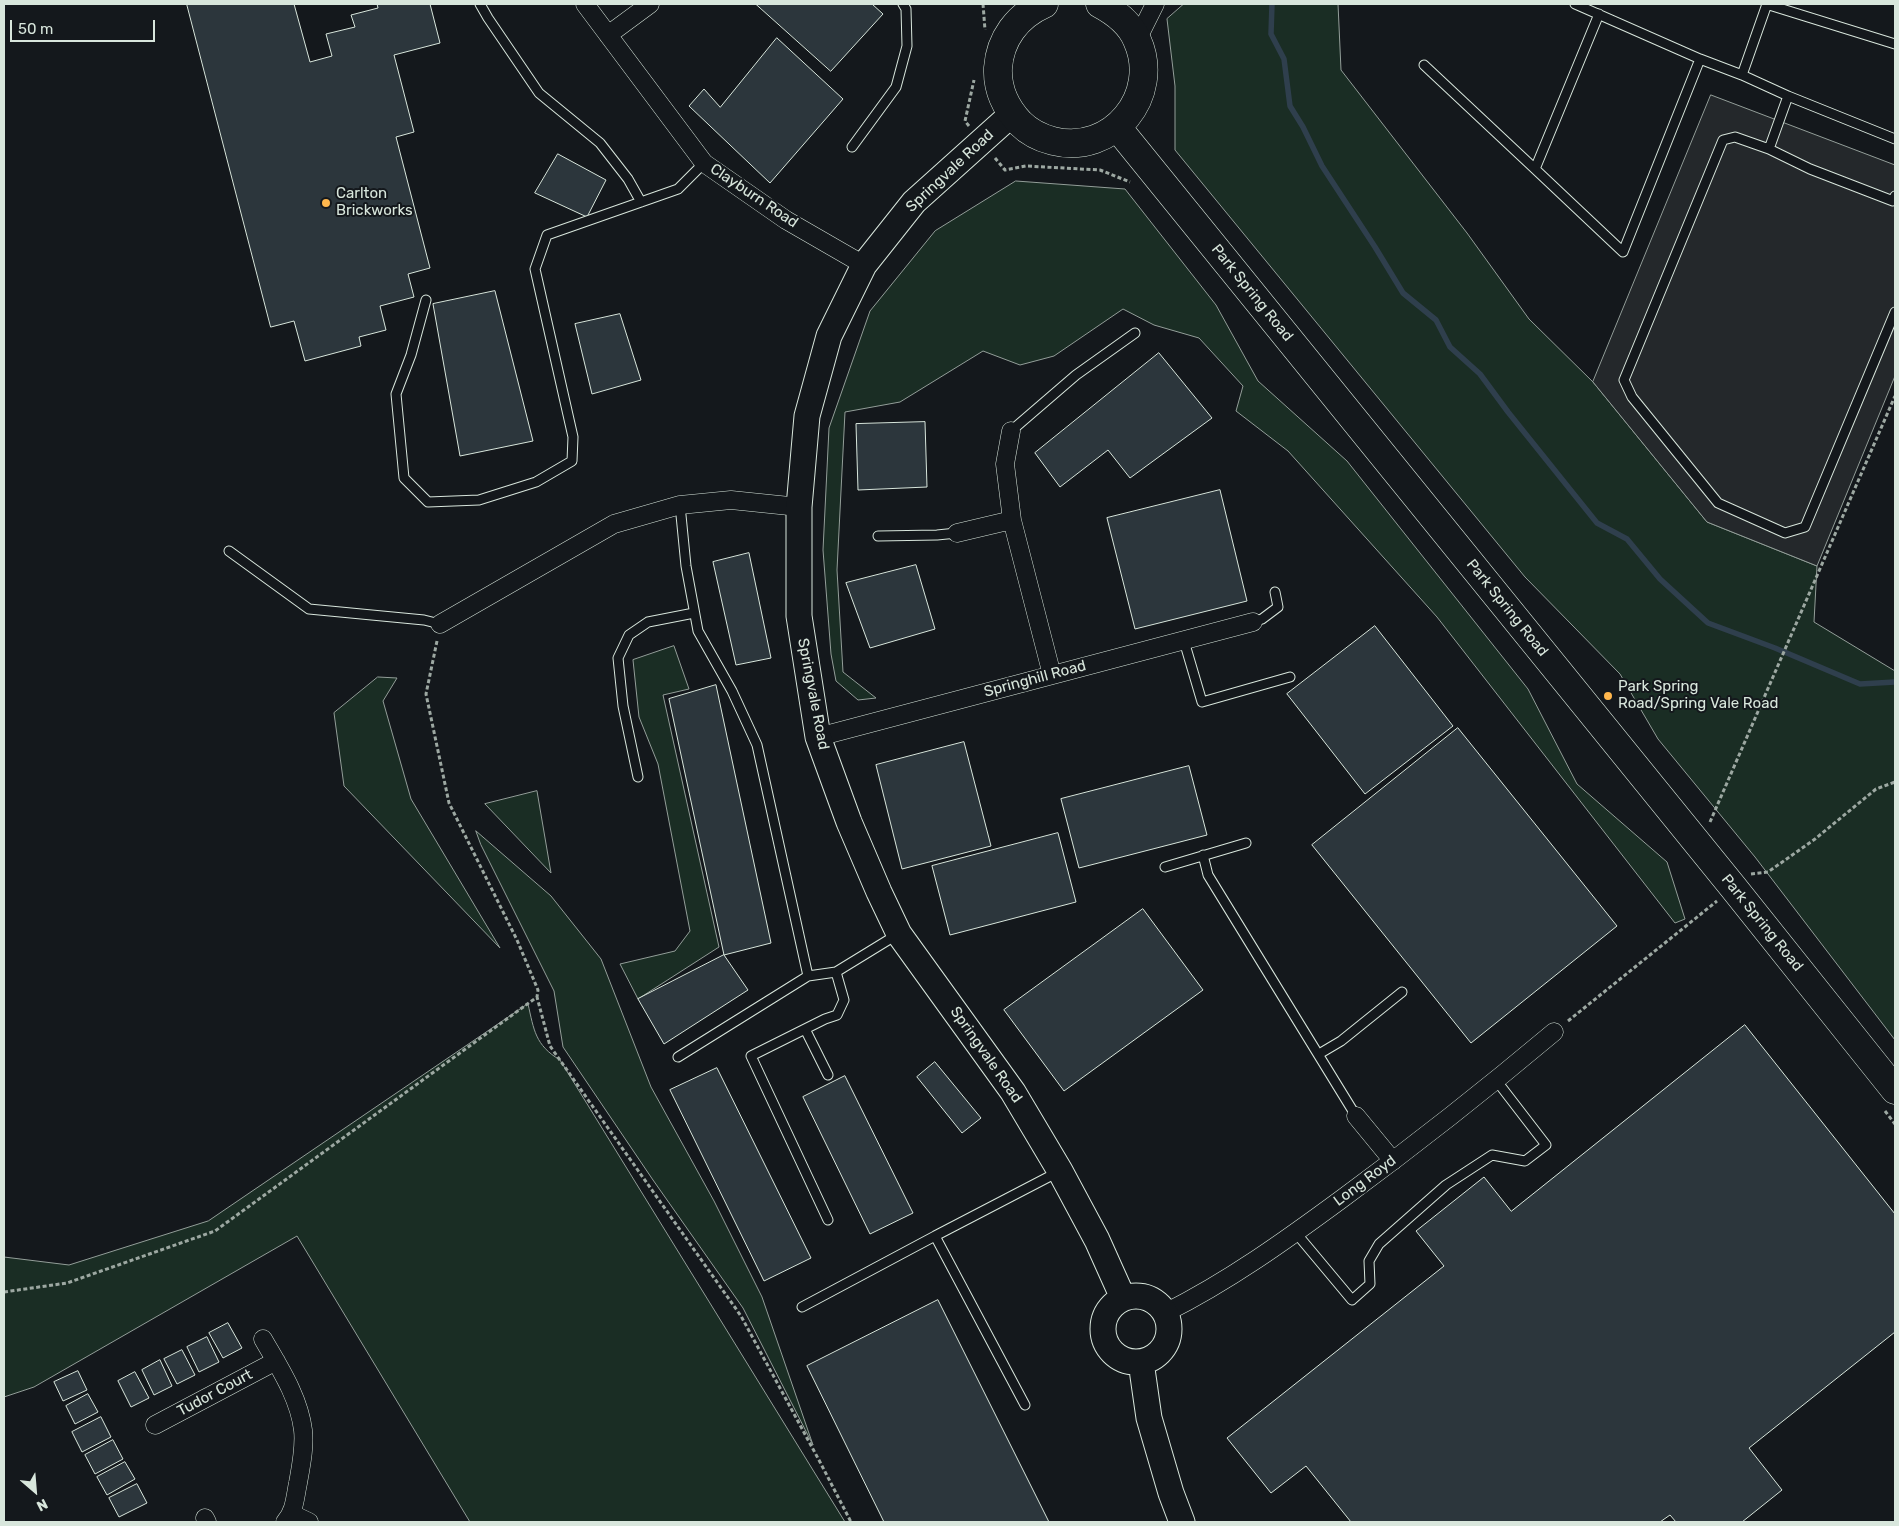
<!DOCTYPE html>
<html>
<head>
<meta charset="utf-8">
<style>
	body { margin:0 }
	#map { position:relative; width:1899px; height:1526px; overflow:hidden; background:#14181c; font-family:Rubik,sans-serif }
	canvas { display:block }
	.frame { position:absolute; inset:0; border:5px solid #d8e6dc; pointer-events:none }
	.north { position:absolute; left:10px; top:1466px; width:50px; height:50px; -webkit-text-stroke:4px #14181c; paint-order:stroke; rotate:153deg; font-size:14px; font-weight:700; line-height:20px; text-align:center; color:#d8e6dc }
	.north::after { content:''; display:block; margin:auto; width:18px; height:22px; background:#d8e6dc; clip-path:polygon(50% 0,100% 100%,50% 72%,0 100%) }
	.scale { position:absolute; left:10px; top:20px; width:145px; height:22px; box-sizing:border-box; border:2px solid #d8e6dc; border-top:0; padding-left:6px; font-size:15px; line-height:18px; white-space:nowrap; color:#d8e6dc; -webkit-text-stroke:4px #14181c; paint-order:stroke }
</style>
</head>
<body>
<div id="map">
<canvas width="1899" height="1526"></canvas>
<div class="frame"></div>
<div class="north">N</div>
<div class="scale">50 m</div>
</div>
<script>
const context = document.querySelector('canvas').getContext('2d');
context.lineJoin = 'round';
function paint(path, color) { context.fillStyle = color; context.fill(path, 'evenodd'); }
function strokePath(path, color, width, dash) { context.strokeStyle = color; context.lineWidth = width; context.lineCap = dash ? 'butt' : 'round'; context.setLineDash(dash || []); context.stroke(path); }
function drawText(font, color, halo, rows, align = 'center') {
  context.font = font + ' Rubik,sans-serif'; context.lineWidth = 4; context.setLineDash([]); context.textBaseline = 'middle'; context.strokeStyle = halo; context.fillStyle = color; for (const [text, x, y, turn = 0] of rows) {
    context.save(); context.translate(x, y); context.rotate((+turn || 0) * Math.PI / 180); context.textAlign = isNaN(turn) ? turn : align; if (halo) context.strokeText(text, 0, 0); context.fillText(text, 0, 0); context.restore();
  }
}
const green = new Path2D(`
	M1184 4H1338L1341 70 1467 233 1529 319 1593 382 1707 522 1817 566 1814 622 1895 671V1040L1755 857 1658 739 1620 674 1525 577 1175 150V86L1167 19Z
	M1016 181 1125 189 1216 305 1258 381 1347 461 1528 689 1577 784 1667 862 1685 919 1675 923 1437 617 1288 451 1236 411 1243 386 1199 338 1154 325 1123 309 1054 356 1020 365 983 351 900 402 845 412 837 570 843 672 876 698 858 700 836 681 831 654 823 550 829 428 870 311 935 231Z
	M674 646 689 689 663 695 719 947 638 999 620 964 675 951 690 931 658 764 639 717 633 660Z
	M378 677 397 678 383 701 411 799 500 948 344 786 334 713Z
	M537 791 551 873 485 804Z
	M476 831 551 896 601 959 651 1087 714 1201 762 1297 813 1445 743 1308 653 1180 563 1047 554 991 481 845Z
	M528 1004C534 1030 535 1045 560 1060L845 1522H470L297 1236 34 1387 4 1397V1257L69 1265 208 1221Z`);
paint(green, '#1a2d24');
strokePath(green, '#939e99', 1);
const parking = new Path2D(`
	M1711 95 1895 165V376L1817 566 1707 522 1593 382Z`);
paint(parking, '#24282b');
strokePath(parking, '#939e99', 1);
strokePath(new Path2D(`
	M1272 4 1271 34 1284 59 1290 106 1303 127 1322 166 1375 247 1403 293 1436 320 1450 347 1480 374 1508 412 1597 523 1627 539 1660 579 1708 623 1775 648 1860 684 1895 682`), '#2f3f4d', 5.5);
const building = new Path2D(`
	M187 4H294L310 62 332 56 326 34 355 27 351 15 378 8 377 4H430L440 43 394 55 414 132 396 137 430 268 408 274 414 297 380 306 386 330 359 337 361 346 305 361 294 321 271 327Z
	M756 4H872L883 14 831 71Z
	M777 38 843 99 770 183 689 106 704 89 720 107Z
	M558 154 606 180 587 217 535 193Z
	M495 291 533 441 460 456 433 304Z
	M620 314 641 380 592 394 575 324Z
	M1159 353 1212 418 1130 478 1108 450 1060 487 1035 453Z
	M925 422 927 487 858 490 856 424Z
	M1220 490 1247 601 1135 629 1107 518Z
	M749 553 771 658 736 665 713 562Z
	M916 565 935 629 870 648 846 583Z
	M1375 626 1453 726 1365 794 1287 694Z
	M716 685 771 943 724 955 669 699Z
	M1458 728 1617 926 1471 1043 1312 845Z
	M964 742 991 846 902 869 876 765Z
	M1189 766 1207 835 1079 868 1061 799Z
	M1058 833 1076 902 950 935 932 866Z
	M1143 909 1203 990 1064 1091 1004 1010Z
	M724 955 748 990 664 1044 638 999Z
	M1745 1025 1895 1214V1332L1749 1448 1782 1490 1742 1522H1676L1670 1515 1660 1522H1351L1306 1466 1271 1493 1227 1438 1444 1266 1416 1231 1484 1177 1511 1211Z
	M935 1062 981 1118 962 1133 917 1077Z
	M717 1068 811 1258 764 1281 670 1090Z
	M845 1076 913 1213 870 1234 803 1097Z
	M938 1300 1049 1522H884L807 1366Z
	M228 1323 242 1348 223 1358 209 1333Z
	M207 1337 219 1362 199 1372 187 1347Z
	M182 1350 195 1375 177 1384 164 1359Z
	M160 1360 172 1386 154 1395 142 1370Z
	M78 1371 87 1390 63 1401 54 1382Z
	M135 1372 149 1398 131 1407 118 1381Z
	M88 1394 98 1412 75 1424 66 1406Z
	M101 1417 111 1437 82 1452 72 1432Z
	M113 1440 123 1459 95 1474 85 1455Z
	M125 1462 135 1479 107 1495 97 1477Z
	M137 1484 147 1503 119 1517 109 1498Z`);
paint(building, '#2c363c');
strokePath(building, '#d8e6dc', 1);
const lane = new Path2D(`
	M480 4 488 18 539 93 600 143 628 179 641 202
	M1575 4 1700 59 1742 75 1788 96 1895 139
	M1766 4 1895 44
	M1599 14 1535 169 1623 252 1700 59
	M1424 65 1535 169
	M1742 75 1767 4
	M1788 96 1769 149 1810 169 1893 201 1895 196
	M852 147 896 87 907 46 906 9 903 4
	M1769 149 1735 137 1723 140 1624 380 1632 397 1718 503 1785 533 1805 527 1895 312
	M426 300 411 355 396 394 404 478 428 502 479 500 536 482 572 461 573 437 535 269 547 235 678 189 704 163
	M1011 431 1076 375 1135 333
	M680 505 686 566 698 631 732 691 757 745 808 976
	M878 536 937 535 957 533
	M229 551 309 609 424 620 440 624
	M1253 622 1262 619 1278 607 1275 592
	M1184 641 1202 702 1290 677
	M638 777 623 706 618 658 629 635 648 622 694 613
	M1203 855 1208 875 1356 1116
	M1165 867 1246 843
	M805 1029 828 1075
	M1319 1054 1341 1041 1402 992
	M678 1057 808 976 836 972 898 934
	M828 1220 751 1056 825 1019 837 1015 844 1000 836 972
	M1296 1233 1352 1300 1370 1284 1369 1261 1379 1244 1446 1185 1492 1155 1525 1161 1546 1145 1496 1080
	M802 1307 935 1236
	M1025 1405 935 1236 1060 1171`);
const street = new Path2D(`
	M585 4 704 163 786 220 864 265
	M608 35 650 4
	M1137 40 1155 4
	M1011 431 1005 464 1012 520 1052 675
	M957 533 1012 520
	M440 624 614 524 680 505 731 500 799 507
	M818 737 1253 622
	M1356 1116 1393 1161
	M1165 1313C1229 1281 1286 1240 1343 1198 1415 1145 1485 1090 1554 1032
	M263 1339C279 1367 299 1397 303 1430 305 1447 301 1466 298 1483 295 1497 295 1511 285 1522
	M155 1425 276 1361
	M292 1514 309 1522
	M205 1518 207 1522`);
const secondary = new Path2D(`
	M1012 114 914 202 864 265 829 336 807 416 799 507V616L818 737 849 822 879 892 899 934 1013 1092 1060 1171 1097 1240 1123 1298
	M1103 1329a33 33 0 1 1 66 0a33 33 0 1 1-66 0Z
	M1141 1362 1149 1418 1171 1493 1182 1522`);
const primary = new Path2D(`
	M1044 4C1017 16 1000 39 998 68 997 90 1006 108 1020 123 1029 132 1041 138 1053 141 1112 156 1162 95 1137 40 1130 23 1115 12 1100 4
	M1117 127 1733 887 1895 1090`);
strokePath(lane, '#d8e6dc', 11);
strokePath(street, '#d8e6dc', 19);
strokePath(secondary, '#d8e6dc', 27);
strokePath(primary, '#d8e6dc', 29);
strokePath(new Path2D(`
	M983 4 985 30
	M969 126 965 121 974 80
	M995 158 1005 170 1026 166 1100 170 1130 182
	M437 641 426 694 449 803 517 940 538 990 537 997
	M1710 822 1895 396
	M1751 874 1768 872 1815 839 1876 789 1895 782
	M1568 1021 1717 901
	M1885 1111 1895 1124
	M4 1292 67 1283 215 1231 537 997 550 1046 741 1316 820 1462 851 1522`), '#9da8a2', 3, [4, 2.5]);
strokePath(lane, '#14181c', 9);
strokePath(street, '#14181c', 18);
strokePath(secondary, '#14181c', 25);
strokePath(primary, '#14181c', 28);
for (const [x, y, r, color] of [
	[326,203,5,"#ffb74d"],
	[1608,696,5,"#ffb74d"]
]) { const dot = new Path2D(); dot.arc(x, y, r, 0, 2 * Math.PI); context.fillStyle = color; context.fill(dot); strokePath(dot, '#14181c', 2); }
drawText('15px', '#d8e6dc', '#14181c', [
	["Springvale Road",950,171,-43],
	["Clayburn Road",754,196,34],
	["Park Spring Road",1252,293,51],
	["Park Spring Road",1507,608,51],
	["Springhill Road",1035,679,-15],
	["Springvale Road",813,694,79],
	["Park Spring Road",1762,923,51],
	["Springvale Road",986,1055,55],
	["Long Royd",1365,1181,-37],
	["Tudor Court",215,1393,-28]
]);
drawText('15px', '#d8e6dc', '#14181c', [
	["Carlton",336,194],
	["Brickworks",336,211],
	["Park Spring",1618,687],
	["Road/Spring Vale Road",1618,704]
], 'left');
</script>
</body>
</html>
